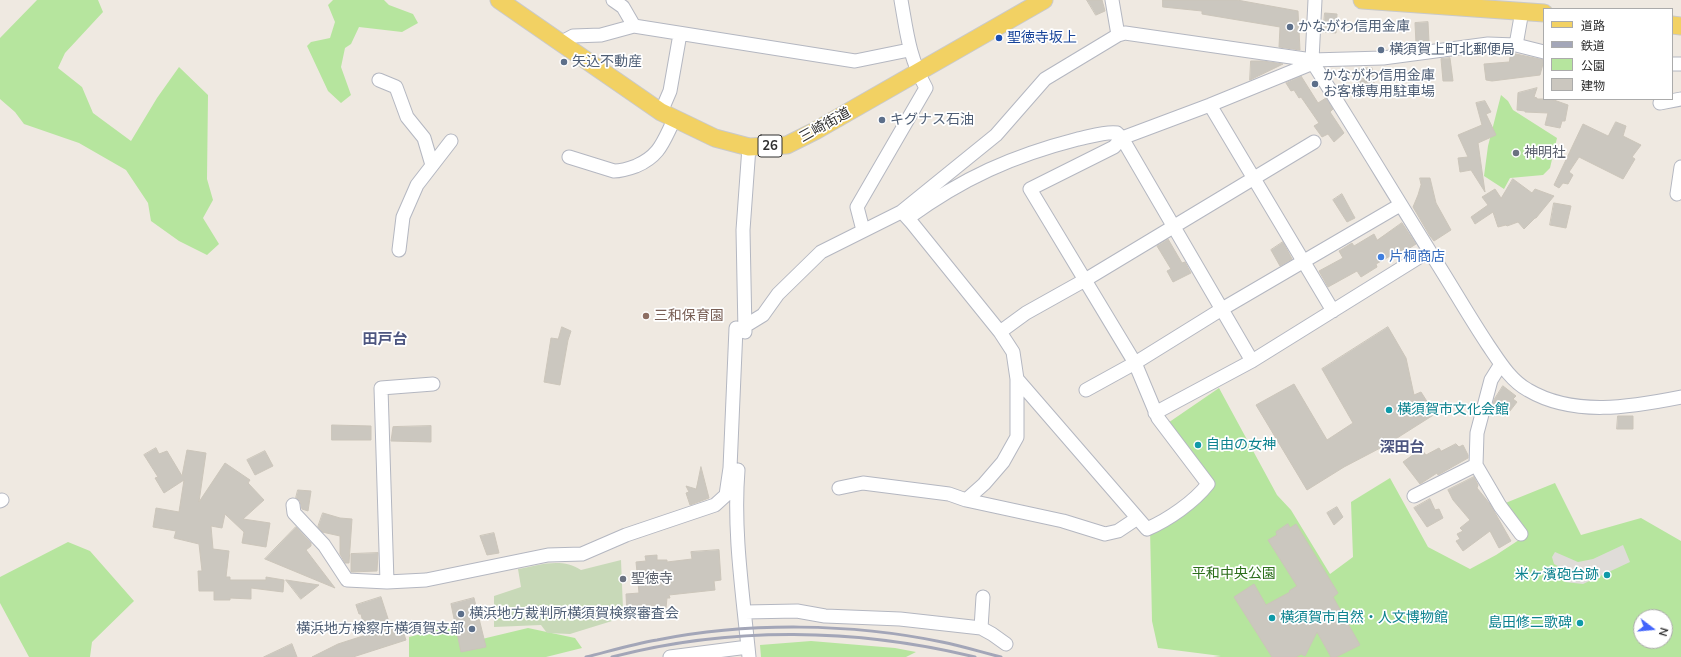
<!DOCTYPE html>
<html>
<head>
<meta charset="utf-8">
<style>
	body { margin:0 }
	#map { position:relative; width:1681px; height:657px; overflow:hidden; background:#efe9e1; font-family:Mulish,"Noto Sans JP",sans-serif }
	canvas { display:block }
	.legend { position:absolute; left:1543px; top:8px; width:130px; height:92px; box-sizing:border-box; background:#fff; border:1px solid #ababab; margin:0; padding:5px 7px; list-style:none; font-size:12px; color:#2e2e2e }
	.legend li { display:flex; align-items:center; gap:8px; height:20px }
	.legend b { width:20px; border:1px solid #ababab }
	.north { position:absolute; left:1633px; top:609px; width:40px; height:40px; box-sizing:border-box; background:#fff; border:1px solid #ababab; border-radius:50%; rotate:106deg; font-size:11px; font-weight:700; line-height:16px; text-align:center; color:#2e2e2e }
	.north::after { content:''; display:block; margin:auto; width:14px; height:18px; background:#4264fb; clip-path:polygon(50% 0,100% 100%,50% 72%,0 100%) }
</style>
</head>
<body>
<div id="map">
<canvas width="1681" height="657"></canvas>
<ul class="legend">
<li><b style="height:5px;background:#f2d163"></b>道路</li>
<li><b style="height:5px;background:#a3a6b8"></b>鉄道</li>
<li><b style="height:11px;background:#b6e59e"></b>公園</li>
<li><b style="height:11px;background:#cbc7bf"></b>建物</li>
</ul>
<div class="north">N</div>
</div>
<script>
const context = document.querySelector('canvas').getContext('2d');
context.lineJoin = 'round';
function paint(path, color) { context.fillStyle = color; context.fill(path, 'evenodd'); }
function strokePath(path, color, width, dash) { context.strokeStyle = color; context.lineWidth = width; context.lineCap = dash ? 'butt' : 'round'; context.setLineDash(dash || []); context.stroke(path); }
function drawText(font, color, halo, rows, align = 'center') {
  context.font = font + ' Mulish,"Noto Sans JP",sans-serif'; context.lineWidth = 3.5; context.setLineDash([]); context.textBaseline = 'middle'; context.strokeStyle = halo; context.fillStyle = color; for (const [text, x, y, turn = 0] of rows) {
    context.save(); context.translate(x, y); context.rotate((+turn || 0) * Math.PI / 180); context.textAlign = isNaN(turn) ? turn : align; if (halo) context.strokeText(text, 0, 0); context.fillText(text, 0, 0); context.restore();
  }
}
paint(new Path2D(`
	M37 0H98L103 12 65 53 58 68 82 87 93 113 131 141 157 98 179 67 208 95 207 179 213 200 203 218 219 244 207 255 179 241 151 221 148 203 126 170 79 143 24 124 15 112 0 99V38Z
	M333 0H384L389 5 413 14 418 23 402 32 359 27 351 44 345 48 341 67 351 95 341 103 328 91 307 46 311 42 330 38 335 22 328 5Z
	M1501 95 1508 101 1513 110 1557 138 1550 168 1543 175 1510 178 1504 189 1484 176 1488 146Z
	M1219 388 1277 495 1291 510 1330 574 1353 557 1351 502 1390 478 1428 547 1470 569 1496 555 1525 536 1503 504 1555 483 1581 535 1641 518 1681 541V657H1213L1221 656 1158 648 1152 621 1150 528 1207 484 1162 427ZM1641 617H1665V641H1641Z
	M68 542 90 551 134 601 92 642 90 657H29L0 603V577Z
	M448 627 482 639 528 628 575 638 582 648 546 657H409V637Z
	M811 641 895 648 916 652 906 657H761L760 645Z`), '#b6e59e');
paint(new Path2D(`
	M621 560 623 609 612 621 570 634 547 633 541 625 494 627V596L521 587 518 569C539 565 562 557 581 570Z`), '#c8d9b8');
paint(new Path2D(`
	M1623 545 1630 562 1583 584 1565 582 1567 571 1554 564 1552 557 1555 552 1578 562 1593 559Z`), '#dfdcd8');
const building = new Path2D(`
	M1087 0H1102L1105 11 1096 15Z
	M1163 0H1237L1298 11 1300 50 1279 47 1280 27 1202 14V11L1163 7Z
	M1325 13 1337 14 1336 33 1323 32Z
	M1428 22 1429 42 1416 44 1415 23Z
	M1511 53 1544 60 1540 75 1492 81 1486 80 1484 64 1509 62Z
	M1450 58 1453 81H1443L1441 59Z
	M1251 61H1263L1283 64 1250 80Z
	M1372 68 1374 83 1358 84 1357 69Z
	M1301 76 1318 103 1326 98 1333 109 1330 112 1344 133 1334 142 1328 134 1322 137 1314 126 1319 123 1301 97 1299 98 1294 90 1291 91 1286 83Z
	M1537 88 1534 97 1537 98V99H1551L1568 105 1565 121H1562L1560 128 1545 125 1548 113 1525 112V111L1517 110 1518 93Z
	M1485 101 1491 112 1486 114 1496 135 1478 143 1485 192 1471 170 1460 172 1458 158 1468 157 1458 135 1482 125 1476 103Z
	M1616 122 1626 126 1623 136 1641 145 1632 157 1635 159 1623 179 1579 157 1569 172 1573 175 1568 184 1563 183 1559 188 1554 185 1583 124 1608 136Z
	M1420 178H1430L1436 203 1451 230 1434 241 1430 236 1413 207 1418 195 1421 185Z
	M1513 179 1532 193 1535 189 1554 196 1536 218H1535L1524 229 1518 222 1507 226 1506 225 1498 227 1493 212 1475 224 1471 217 1488 205 1482 197 1495 189 1501 198Z
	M1342 194 1355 218 1347 222 1333 200Z
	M1554 203 1571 206 1566 228 1550 225Z
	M1402 223 1416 244 1394 258 1392 255 1376 264 1377 267 1361 277 1357 271 1328 287 1319 271 1343 258 1339 251 1352 243 1354 246 1374 234 1377 240Z
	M1168 239 1182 263 1185 262 1191 273 1173 282 1167 271 1171 269 1157 246Z
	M1283 242 1292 259 1280 266 1271 250Z
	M562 327 571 331 568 340 560 385 544 382 551 338 558 339Z
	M1388 327 1406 358 1414 395 1421 392 1435 414 1386 445 1344 467 1307 490 1256 405 1294 384 1327 440 1353 423 1322 369Z
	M1503 386 1516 396 1513 399 1517 402 1506 416 1493 405 1494 400Z
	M1618 416H1633V429H1617Z
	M332 425 371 426V440H332Z
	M431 426V442L391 441 393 427Z
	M1456 444 1459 447 1463 445 1468 455V458L1438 475 1437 473 1420 484 1403 462 1421 449 1426 455 1439 448 1441 451Z
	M156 448 159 454 167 451 182 476 187 450 206 453 199 502 225 463 250 480 248 483 264 500 243 519 270 523 266 547 242 543 244 532 225 514 222 528 211 526 213 549 229 551 226 577H230V580H266V577L284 580 283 592 251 588V599L230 598V600H214V591H199L198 571H202L199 544 174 538 176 531 153 527 156 508 179 512 184 480 164 493 155 478 158 477 144 455Z
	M265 451 273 466 255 475 247 460Z
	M701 467 709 498 690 505 686 493 689 492 686 486 696 489Z
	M1474 477 1478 485 1477 488 1490 504 1511 541 1499 548 1490 531 1463 551 1456 541 1460 539 1457 534 1463 531 1460 528 1470 520 1453 500 1448 490Z
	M298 490 311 491 308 511 302 509 300 501 296 498Z
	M1430 499 1435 510 1439 509 1443 518 1427 527 1414 508Z
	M1337 507 1343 517 1334 525 1327 513Z
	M323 513 340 518 352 519 349 563H345L340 554V536L322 532 318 527Z
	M1288 524 1290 528 1296 524 1338 593 1333 597 1360 645 1336 657H1331L1317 632 1305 656 1301 654 1296 657H1272L1234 597 1254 584 1266 605 1290 592 1289 591 1297 586 1268 540 1277 535 1276 532Z
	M296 527 311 543V546L306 550 335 588 265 559Z
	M494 533 499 553 487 555 480 536Z
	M719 550 721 580 714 581 715 590 669 595 670 598H667L666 608H656V614L627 615 626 594 639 593 636 562 646 561 645 556 657 555V560H667V562L692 559 691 552Z
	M378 553 377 571 351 572V554Z
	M286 580 319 585 301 599Z
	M381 597 391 628 401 625 406 640 353 657H312L338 644 366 635 361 614H359L356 605Z
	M474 598 486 647 461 652 451 604Z
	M292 644 297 657H264Z`);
paint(building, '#cbc7bf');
strokePath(building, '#cbc5ba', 1);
const minor = new Path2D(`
	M613 0 623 7 634 26
	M1112 0 1118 35
	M1315 0 1312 60 1313 63C1355 129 1395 196 1437 263 1454 290 1470 318 1488 345 1499 361 1510 380 1528 390 1574 417 1631 407 1681 397
	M560 43 573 36 601 35 634 26 855 61 909 50
	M1516 45 1522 11
	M1672 64H1681
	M379 80 396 87 407 117 424 138 432 165
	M1660 103 1681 99
	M1210 105 1333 311
	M661 112 670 91 680 34
	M569 157 614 171C622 171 628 169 636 166 661 155 663 141 675 118
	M1677 194 1681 167
	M903 213 912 223 1000 332 1013 352 1017 379V437L1003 462 984 484 966 500
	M908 218C963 178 1012 156 1078 139 1089 137 1106 131 1117 133L1122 138 1252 361
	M863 230 857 207 926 88C909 57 907 34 901 0
	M399 250 403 217 417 185 451 141
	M745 326 763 315 778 294 821 252 901 212 996 135 1045 79 1118 35 1125 33 1312 60 1383 58 1488 44 1516 45 1544 52
	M745 332 743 230 749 147
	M1000 332 1026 313 1085 280 1314 142
	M1501 364 1491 380 1477 433 1476 465 1500 506 1521 534
	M1017 379 1147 529C1168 520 1194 502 1208 484L1158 418 1135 363 1030 189 1114 147 1122 138 1210 105 1313 63
	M1086 390 1135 363 1222 309 1400 205
	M1155 413 1252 361 1429 251
	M738 470C733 532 743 595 749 657
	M839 488 863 483 949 494 966 500 1063 521 1105 534 1118 531 1136 519
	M1414 496 1476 465
	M0 501 2 500
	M293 505 294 513 324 545 347 580 387 582 426 580 548 555 582 554 626 535 715 505 726 495 730 468 736 328
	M387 582 381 388 433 384
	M745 612 797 611 825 616 900 619 981 628 992 634 1006 644
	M981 628 983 597
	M670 657 748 647`);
const major = new Path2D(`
	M499 0 661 112 715 138 749 147 787 145 815 131 1044 0
	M1362 0 1544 13
	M1672 25 1681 26`);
strokePath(minor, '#b4b7c1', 15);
strokePath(major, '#c9c9c9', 19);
strokePath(minor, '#fff', 13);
strokePath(major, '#f2d163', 17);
strokePath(new Path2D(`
	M586 657C610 651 633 644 657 640 748 622 851 623 942 642 962 646 981 652 1001 657
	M612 657C731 626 856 628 975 657`), '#a3a6b8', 3);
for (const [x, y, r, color] of [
	[1290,27,4,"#5c6f8a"],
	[999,38,4,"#1a4fb4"],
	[1381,50,4,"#5c6f8a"],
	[564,62,4,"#5c6f8a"],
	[1315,84,4,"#5c6f8a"],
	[882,120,4,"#5c6f8a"],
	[1516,153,4,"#6b7280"],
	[1381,257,4,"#3f7fe0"],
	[646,316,4,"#8d6e63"],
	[1389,410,4,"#0f9aa8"],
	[1198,445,4,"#0f9aa8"],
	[1607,575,4,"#0f9aa8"],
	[623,579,4,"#6b7280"],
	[461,614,4,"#5c6f8a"],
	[1272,618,4,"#0f9aa8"],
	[1580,623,4,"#0f9aa8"],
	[472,629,4,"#5c6f8a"]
]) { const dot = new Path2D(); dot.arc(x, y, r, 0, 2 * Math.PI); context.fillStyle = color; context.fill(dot); strokePath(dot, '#fff', 1.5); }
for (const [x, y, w] of [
	[770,146,24]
]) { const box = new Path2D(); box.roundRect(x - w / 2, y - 11, w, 22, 3); context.fillStyle = '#fff'; context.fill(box); strokePath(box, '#2e2e2e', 1); }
drawText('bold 13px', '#2e2e2e', null, [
	["26",770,146]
]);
drawText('14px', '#4e5e75', '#fff', [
	["かながわ信用金庫",1298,27],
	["横須賀上町北郵便局",1389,50],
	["矢込不動産",572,62],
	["かながわ信用金庫",1323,76],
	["お客様専用駐車場",1323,92],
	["キグナス石油",890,120],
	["横浜地方裁判所横須賀検察審査会",469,614],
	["横浜地方検察庁横須賀支部",464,629,"right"]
], 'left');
drawText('14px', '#164399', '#fff', [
	["聖徳寺坂上",1007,38]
], 'left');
drawText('14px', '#2e2e2e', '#fff', [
	["三崎街道",825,125,-29]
]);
drawText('14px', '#5b616d', '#fff', [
	["神明社",1524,153],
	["聖徳寺",631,579]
], 'left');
drawText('14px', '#366cbe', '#fff', [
	["片桐商店",1389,257]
], 'left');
drawText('14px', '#785e54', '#fff', [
	["三和保育園",654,316]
], 'left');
drawText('14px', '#0d838f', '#fff', [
	["横須賀市文化会館",1397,410],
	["自由の女神",1206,445],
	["米ヶ濱砲台跡",1599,575,"right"],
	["横須賀市自然・人文博物館",1280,618],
	["島田修二歌碑",1572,623,"right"]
], 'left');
drawText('14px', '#2c6e1b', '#fff', [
	["平和中央公園",1234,574]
]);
drawText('bold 15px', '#4d5680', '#fff', [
	["田戸台",385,339],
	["深田台",1402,447]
]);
</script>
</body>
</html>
